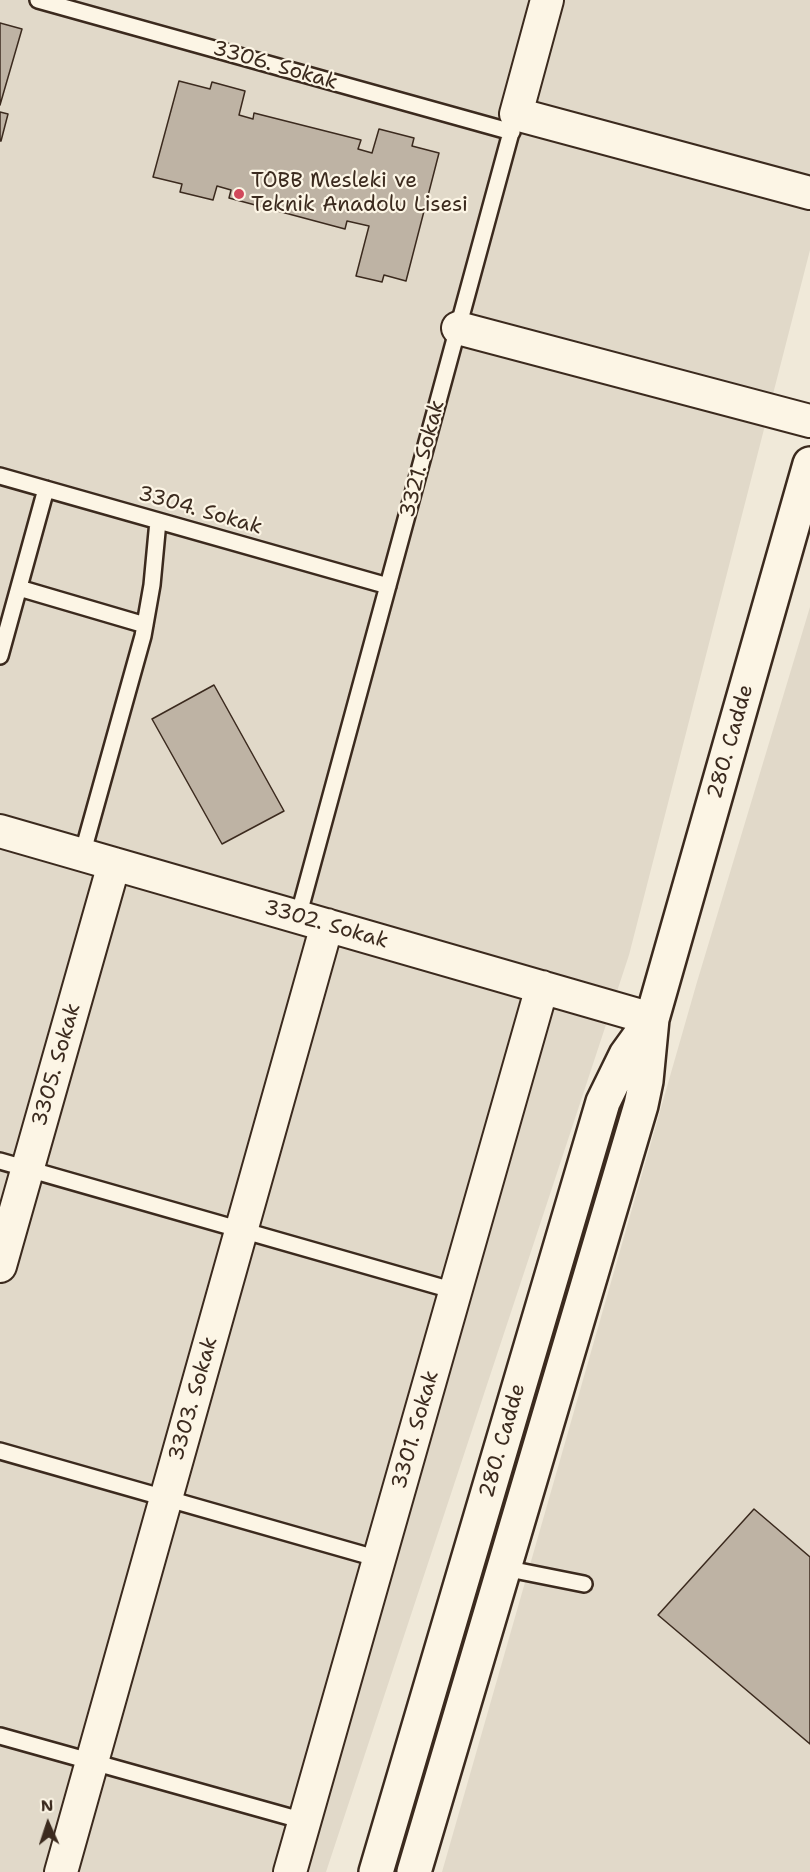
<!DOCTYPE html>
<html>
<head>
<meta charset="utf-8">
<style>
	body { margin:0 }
	#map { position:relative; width:810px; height:1872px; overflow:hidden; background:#f0e9d9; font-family:"Shantell Sans",sans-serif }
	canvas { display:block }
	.north { position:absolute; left:18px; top:1794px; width:60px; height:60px; -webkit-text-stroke:4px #fcf5e5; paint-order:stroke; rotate:357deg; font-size:16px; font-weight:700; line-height:24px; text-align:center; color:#3b2a1e }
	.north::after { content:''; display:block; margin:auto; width:21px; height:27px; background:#3b2a1e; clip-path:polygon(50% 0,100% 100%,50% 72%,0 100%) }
</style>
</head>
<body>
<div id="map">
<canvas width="810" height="1872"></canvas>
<div class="north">N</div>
</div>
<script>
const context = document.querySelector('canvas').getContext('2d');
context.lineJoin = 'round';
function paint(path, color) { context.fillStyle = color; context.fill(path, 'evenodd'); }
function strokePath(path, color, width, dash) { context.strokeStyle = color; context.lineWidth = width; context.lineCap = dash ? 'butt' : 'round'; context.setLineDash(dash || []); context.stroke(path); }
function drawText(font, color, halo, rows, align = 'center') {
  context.font = font + ' "Shantell Sans",sans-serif'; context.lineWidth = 4.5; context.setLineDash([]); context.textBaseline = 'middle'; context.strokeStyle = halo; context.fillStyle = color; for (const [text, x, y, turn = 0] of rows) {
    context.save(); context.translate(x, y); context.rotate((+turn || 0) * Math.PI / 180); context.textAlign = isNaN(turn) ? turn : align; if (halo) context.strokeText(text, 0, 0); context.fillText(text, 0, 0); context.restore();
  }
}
paint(new Path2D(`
	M0 0H810V250L629 955 326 1872H0Z
	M810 607V1872H442L697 982Z`), '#e1d9c9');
const building = new Path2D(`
	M0 23 22 29 0 105Z
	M179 81 210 89 212 82 245 91 239 115 253 119 254 113 361 140 358 149 372 153 379 129 414 138 412 146 439 153 406 281 384 275 382 282 356 276 369 226 347 221 345 229 229 198 231 190 217 186 213 200 180 192 182 184 153 177Z
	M0 112 8 114 1 141H0Z
	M214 685 284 811 222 844 152 719Z
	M754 1509 810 1557V1744L658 1615Z`);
paint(building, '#beb3a4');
strokePath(building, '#3b2a1e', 1.5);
const lane = new Path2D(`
	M38 0 512 132
	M0 476 388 586
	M19 588 145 625
	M0 656 46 489
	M82 855 143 636 152 585 158 521
	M298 917 516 114
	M0 1161 455 1291
	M0 1451 379 1559
	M504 1568 584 1584
	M0 1736 304 1821`);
const street = new Path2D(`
	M547 0 516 114 810 193
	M458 328 810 421
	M0 831 652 1019
	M0 1266 114 864
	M61 1872 327 925
	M290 1872 542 987`);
const secondary = new Path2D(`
	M652 1019 810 464
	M376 1872 603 1102 626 1055 652 1019 646 1081 641 1105 414 1872`);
strokePath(lane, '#3b2a1e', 20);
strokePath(street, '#3b2a1e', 36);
strokePath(secondary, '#3b2a1e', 38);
strokePath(lane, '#fcf5e5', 15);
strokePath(street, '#fcf5e5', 32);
strokePath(secondary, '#fcf5e5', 33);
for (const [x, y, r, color] of [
	[239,194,6,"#d1495b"]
]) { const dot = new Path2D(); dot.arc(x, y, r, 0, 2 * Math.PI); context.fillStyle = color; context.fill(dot); strokePath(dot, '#fcf5e5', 2); }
drawText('21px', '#3b2a1e', '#fcf5e5', [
	["3306. Sokak",275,66,16],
	["3321. Sokak",423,459,-75],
	["3304. Sokak",200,511,16],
	["280. Cadde",731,742,-74],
	["3302. Sokak",326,925,16],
	["3305. Sokak",57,1065,-74],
	["3303. Sokak",194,1399,-74],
	["3301. Sokak",416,1430,-74],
	["280. Cadde",503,1441,-74]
]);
drawText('21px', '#3b2a1e', '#fcf5e5', [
	["TOBB Mesleki ve",251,182],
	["Teknik Anadolu Lisesi",251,206]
], 'left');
</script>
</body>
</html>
